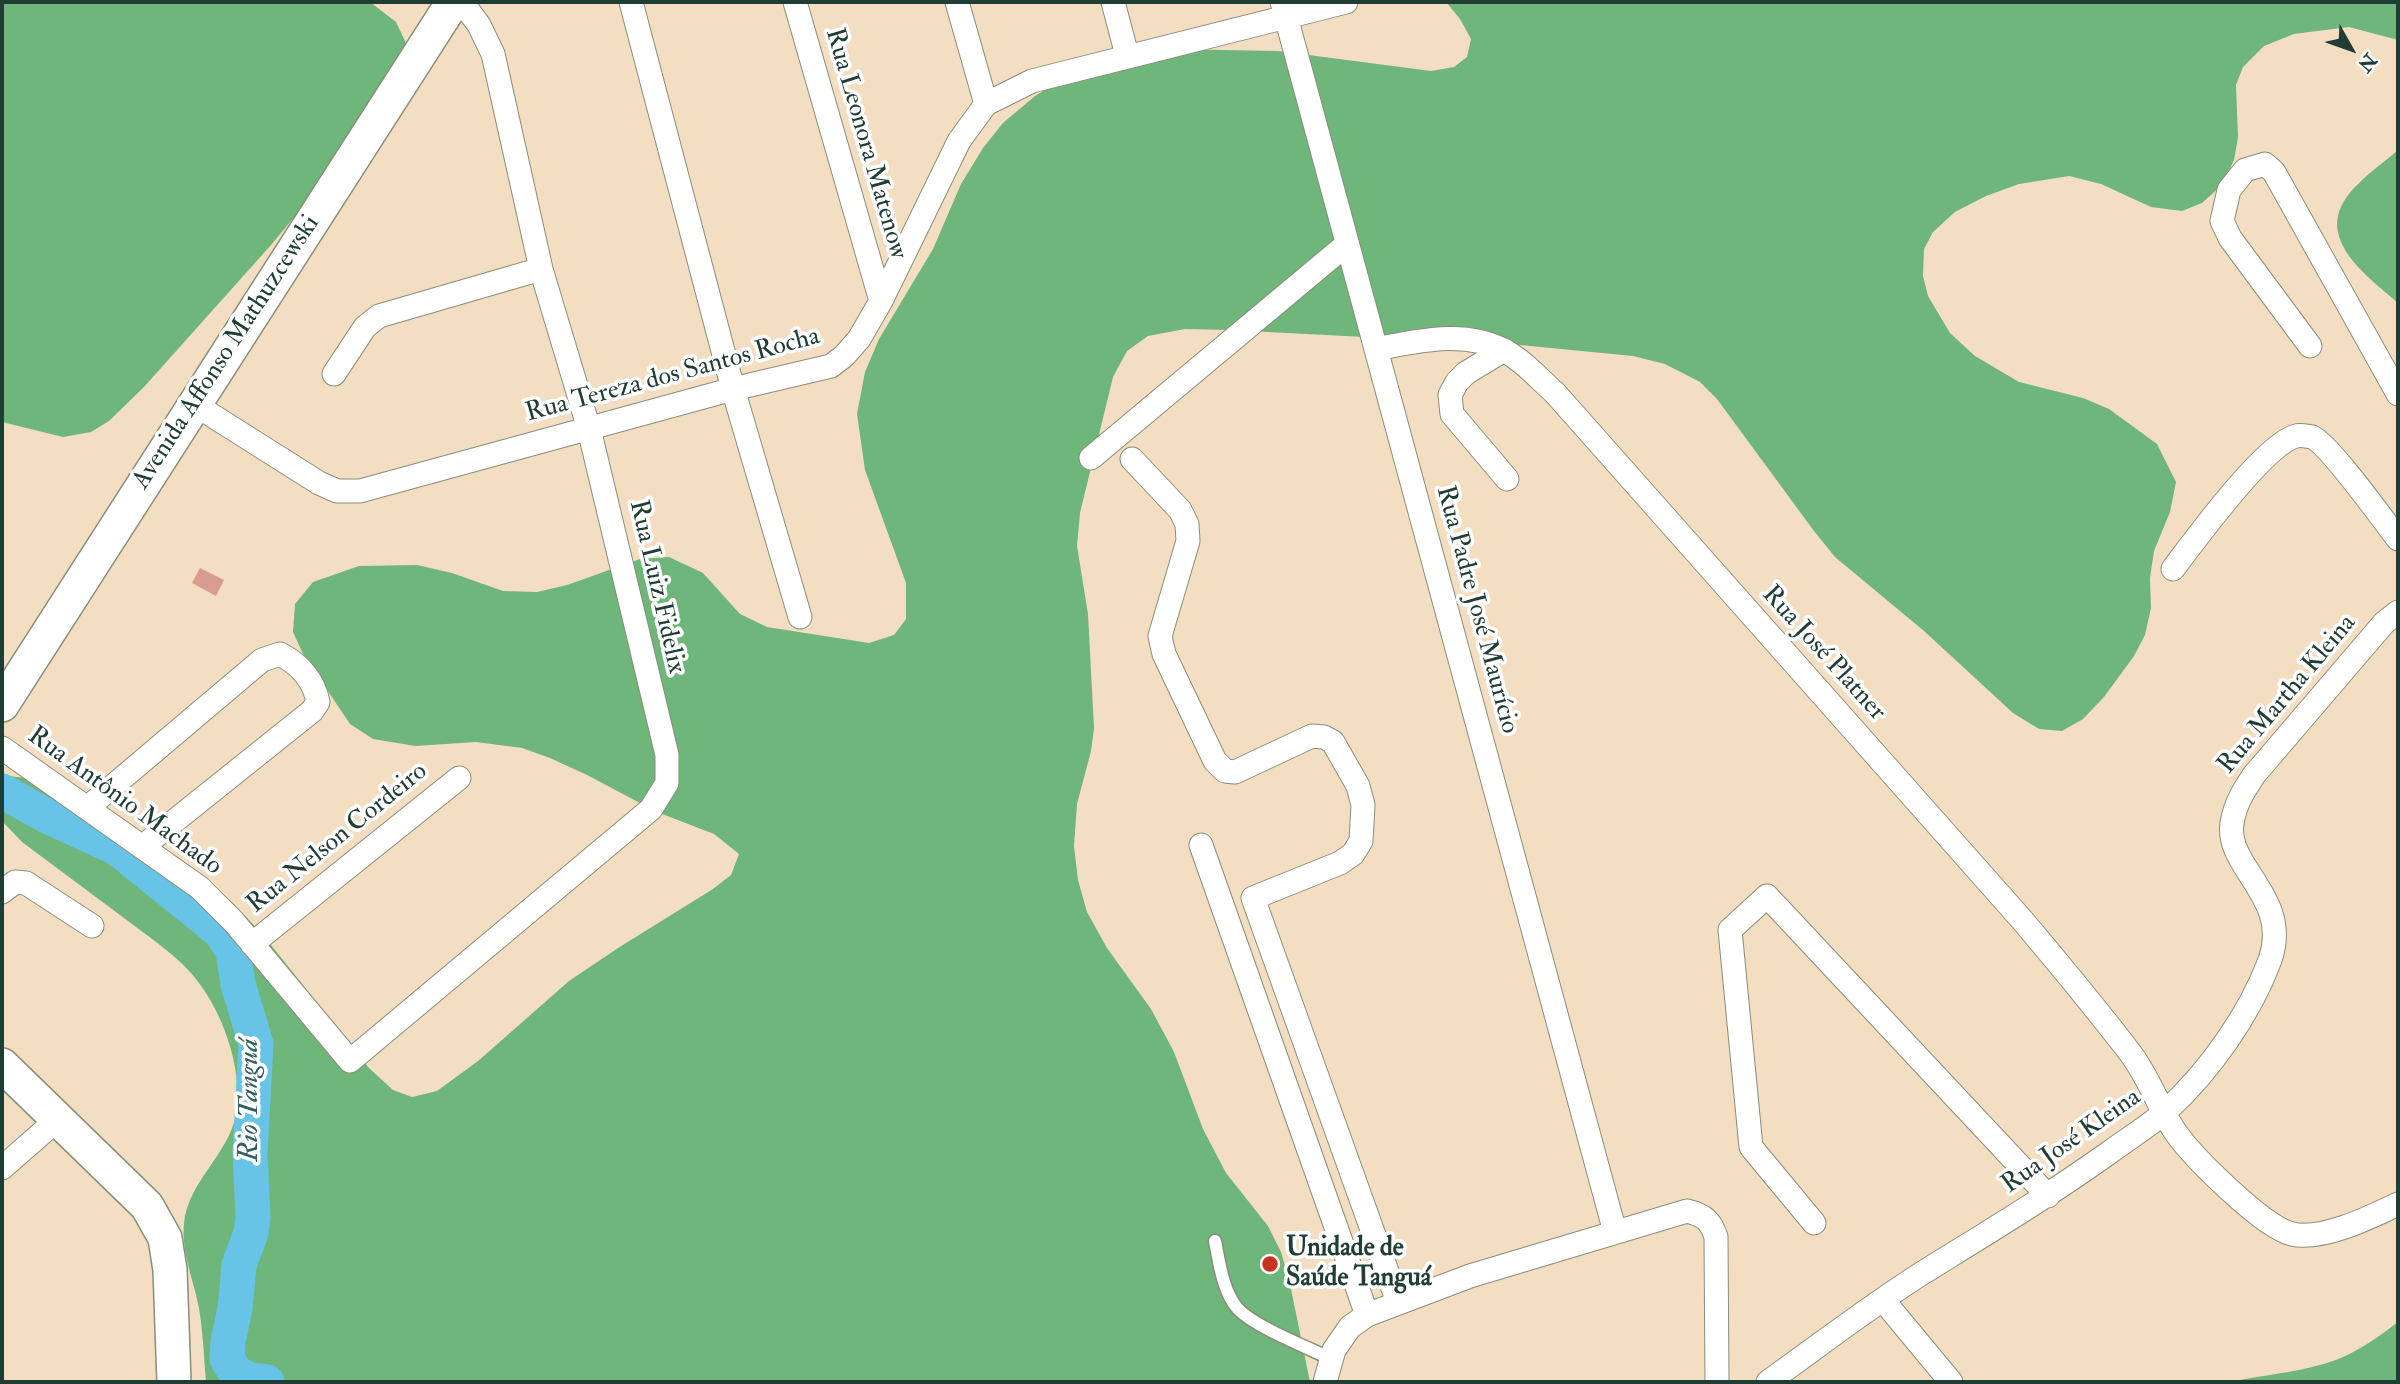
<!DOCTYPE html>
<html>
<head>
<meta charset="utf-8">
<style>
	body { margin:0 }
	#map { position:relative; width:2400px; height:1384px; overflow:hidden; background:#f3dec2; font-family:"IM FELL Double Pica",serif }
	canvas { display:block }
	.frame { position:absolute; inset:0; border:4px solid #1f3d34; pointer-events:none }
	.north { position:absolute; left:2316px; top:14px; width:70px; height:70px; -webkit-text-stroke:5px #fff; paint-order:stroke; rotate:130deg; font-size:19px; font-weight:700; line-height:28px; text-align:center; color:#1f3d34 }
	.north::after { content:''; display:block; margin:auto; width:24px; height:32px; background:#1f3d34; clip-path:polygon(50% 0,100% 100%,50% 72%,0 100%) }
</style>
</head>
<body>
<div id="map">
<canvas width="2400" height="1384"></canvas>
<div class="frame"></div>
<div class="north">N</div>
</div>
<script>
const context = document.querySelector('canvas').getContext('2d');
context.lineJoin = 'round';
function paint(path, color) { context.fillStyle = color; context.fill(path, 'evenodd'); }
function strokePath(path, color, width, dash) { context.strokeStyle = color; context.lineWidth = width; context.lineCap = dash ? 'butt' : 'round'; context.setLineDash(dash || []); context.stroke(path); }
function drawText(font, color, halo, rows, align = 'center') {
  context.font = font + ' "IM FELL Double Pica",serif'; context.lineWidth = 7; context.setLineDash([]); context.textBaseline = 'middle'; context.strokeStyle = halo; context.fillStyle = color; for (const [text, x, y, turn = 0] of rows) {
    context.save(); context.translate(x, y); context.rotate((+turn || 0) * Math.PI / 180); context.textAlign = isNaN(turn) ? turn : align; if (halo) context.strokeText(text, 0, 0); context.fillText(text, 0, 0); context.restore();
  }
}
paint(new Path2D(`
	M2 2H370L396 22 406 43V67L374 121 271 245 144 387 109 421 91 432 63 437 2 422Z
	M1446 2H2398V40L2349 27 2294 34 2264 46 2243 67 2236 85 2238 137 2234 160 2222 185 2202 203 2182 211 2151 207 2101 184 2069 176 2019 184 1986 196 1955 212 1933 232 1924 249 1923 276 1928 296 1950 333 1975 356 2019 382 2083 398 2109 409 2157 444 2176 482 2170 512 2154 551 2150 578 2151 608 2145 635 2134 656 2104 697 2083 719 2062 731 2039 729 2013 713 1924 631 1835 557 1814 531 1717 399 1700 382 1665 364 1633 356 1520 345 1229 330 1185 329 1148 336 1127 351 1113 377 1080 513 1077 546 1088 614 1094 728 1091 751 1077 804 1074 846 1078 880 1087 912 1107 948 1151 1009 1174 1052 1203 1129 1226 1173 1268 1226 1281 1252 1290 1284 1310 1382H206C204 1357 203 1333 199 1308 194 1281 181 1252 184 1224 187 1183 228 1155 236 1115 244 1068 221 1006 190 972 171 951 146 935 124 918 90 893 56 867 22 842L2 821V780L8 776 27 778 209 882 234 904 263 935 369 1068 393 1090 412 1097 437 1091 478 1061 569 981 618 948 713 889 731 875 739 854 714 834 657 812 587 775 550 758 522 748 476 742 415 746 373 739 350 724 303 654 293 632 295 604 313 582 359 566 417 565 452 573 503 591 537 592 567 585 640 559 669 557 703 573 740 614 767 627 869 643 894 635 906 619V583L865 470 857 414 865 372 879 339 933 249 961 184 983 148 1003 123 1035 96 1065 78 1167 49 1278 51 1431 71 1454 67 1467 57 1471 39 1460 19Z
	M2398 150V303C2371 279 2320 244 2343 203 2355 182 2381 165 2398 150Z
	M2398 1322V1382H2230C2267 1374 2308 1372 2343 1357 2363 1348 2381 1335 2398 1322Z`), '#6fb67a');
strokePath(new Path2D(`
	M2 791 45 815 117 848 220 931 233 951 238 984 256 1044 250 1153 253 1217 251 1233 239 1265 235 1309 228 1341 227 1359 236 1373 250 1380 267 1382`), '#68c4e6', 35);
paint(new Path2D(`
	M200 568 224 580 216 596 192 583Z`), '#d99c92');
const lane = new Path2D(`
	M1215 1241C1219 1261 1223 1293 1238 1309 1255 1327 1307 1347 1331 1359`);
const street = new Path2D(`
	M631 2 733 389 800 617
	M795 2 881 301
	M957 2 986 104
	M1113 2 1127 55
	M1282 2 1615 1232
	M2310 346 2230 238 2222 221 2229 190 2245 170 2265 164 2274 172 2398 394
	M1376 349C1418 341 1465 329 1505 351 1524 361 1539 379 1555 393L2023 921C2060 965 2096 1008 2131 1054 2149 1078 2159 1108 2176 1133 2194 1158 2263 1227 2292 1234 2322 1241 2371 1217 2398 1204
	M1504 350 1466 373 1457 382 1450 395 1452 414 1507 479
	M334 374 365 327 379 316 541 269
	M194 404 319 483 337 491H360L733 389 831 366 844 356 859 339 881 301 959 141 986 104 1032 81 1346 2
	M1091 458 1347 244
	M1132 459 1180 510 1187 524 1188 541 1160 636 1164 654 1215 761 1225 771 1235 772 1312 736 1324 737 1333 742 1358 786 1363 805 1361 841 1353 854 1340 863 1253 898 1398 1302
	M2173 569C2194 541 2265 444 2296 436 2299 435 2308 436 2312 437 2329 444 2384 521 2398 539
	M2 748 200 888 234 922 350 1061 651 809 667 783V755L589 429 541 269 493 54 479 25 462 2
	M87 808 262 660 280 654C299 664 314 680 318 702L312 711 142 847
	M1201 845 1367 1315
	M2 892 15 882 26 883 92 926
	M252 944 459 778
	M2 1168 58 1119
	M1814 1223 1751 1147 1730 930 1767 896 2048 1196
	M1883 1300 1951 1382
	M1325 1382 1334 1350 1350 1327 1367 1315 1470 1276 1687 1211C1704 1215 1711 1221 1716 1237L1717 1382
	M1768 1382C1820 1345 1870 1306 1924 1272 1987 1233 2050 1195 2110 1152 2129 1138 2149 1126 2166 1111 2209 1072 2250 1014 2270 960 2292 897 2225 868 2232 823 2235 804 2244 790 2254 775L2384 623 2398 612`);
const secondary = new Path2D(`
	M2 705 453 2
	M2 1065 147 1206 165 1238 170 1270 174 1382`);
strokePath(lane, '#898e7b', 15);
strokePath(street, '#898e7b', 25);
strokePath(secondary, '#898e7b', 36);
strokePath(lane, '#fff', 12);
strokePath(street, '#fff', 23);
strokePath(secondary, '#fff', 33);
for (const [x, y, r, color] of [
	[1270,1264,9,"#c8321e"]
]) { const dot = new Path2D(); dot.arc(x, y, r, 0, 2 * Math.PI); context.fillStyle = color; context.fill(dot); strokePath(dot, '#fff', 2.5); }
drawText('26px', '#1f3d34', '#fff', [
	["Rua Leonora Matenow",865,144,74],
	["Avenida Affonso Mathuzcewski",227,353,-57],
	["Rua Tereza dos Santos Rocha",673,376,-15],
	["Rua Luiz Fidelix",656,587,77],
	["Rua Padre José Maurício",1476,610,75],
	["Rua José Platner",1823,654,48],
	["Rua Martha Kleina",2288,695,-50],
	["Rua Antônio Machado",124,802,36],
	["Rua Nelson Cordeiro",338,839,-39],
	["Rua José Kleina",2072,1142,-35]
]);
drawText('bold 26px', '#1f3d34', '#fff', [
	["Unidade de",1286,1249],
	["Saúde Tanguá",1286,1279]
], 'left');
drawText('italic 28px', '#315f60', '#fff', [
	["Rio Tanguá",251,1100,-90]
]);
</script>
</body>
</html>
